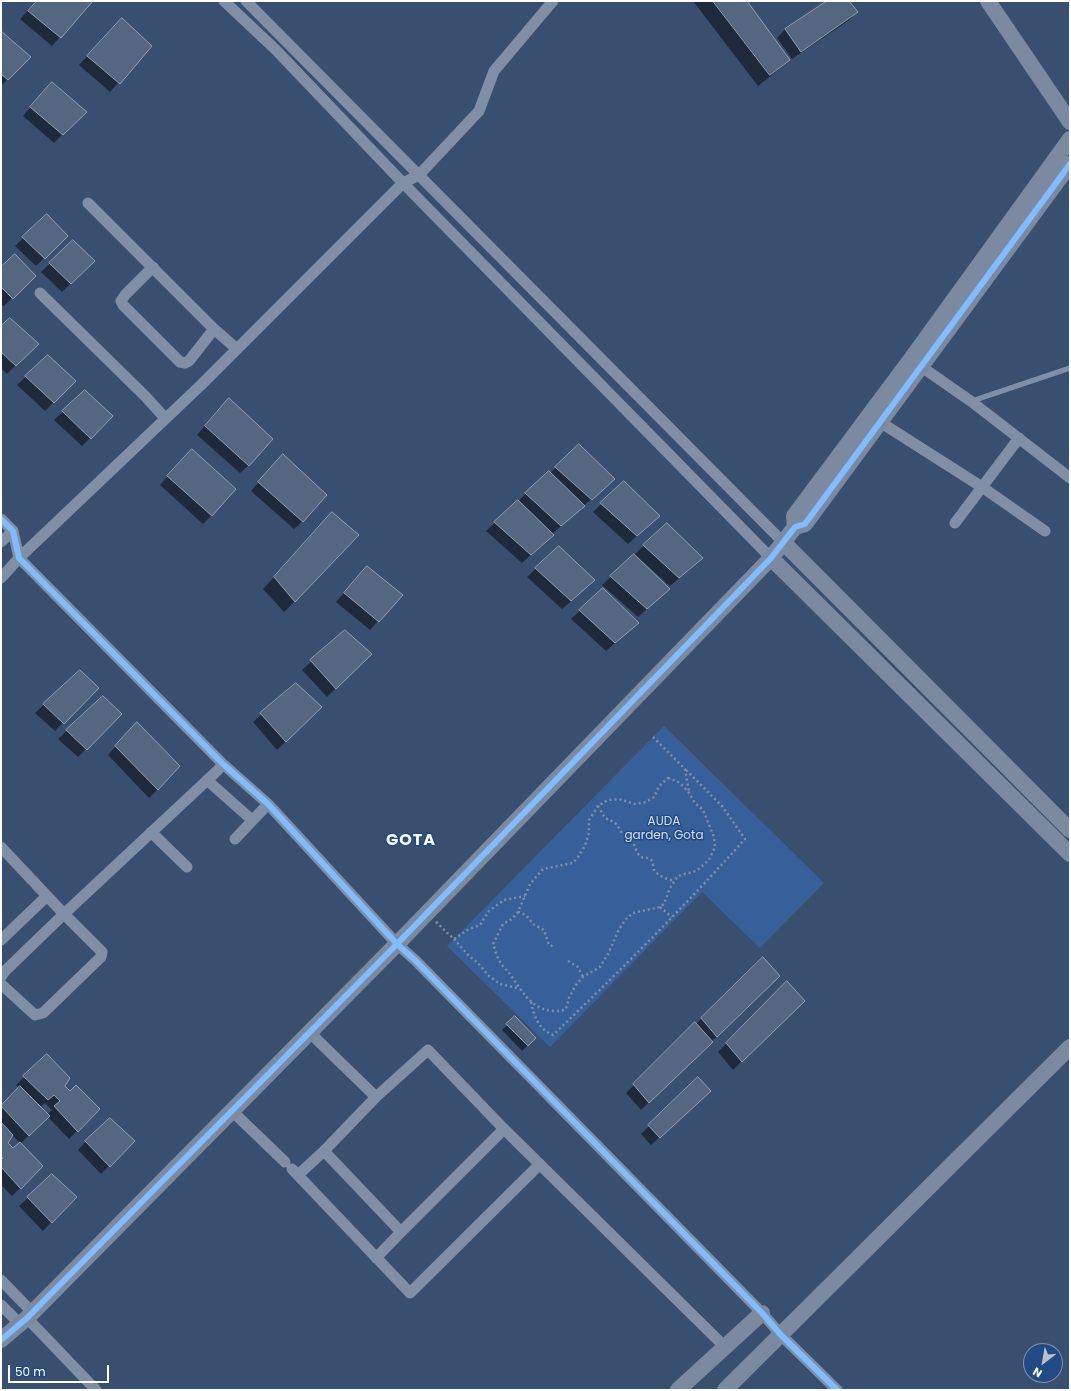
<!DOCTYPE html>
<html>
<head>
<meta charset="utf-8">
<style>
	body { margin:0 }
	#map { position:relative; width:1071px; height:1391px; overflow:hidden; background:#394f6f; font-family:Poppins,sans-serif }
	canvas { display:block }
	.frame { position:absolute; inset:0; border:2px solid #fff; pointer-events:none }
	.north { position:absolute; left:1023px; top:1343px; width:40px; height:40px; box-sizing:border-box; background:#234a85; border:1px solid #7b92b6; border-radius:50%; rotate:211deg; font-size:11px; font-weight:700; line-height:16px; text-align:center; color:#fff }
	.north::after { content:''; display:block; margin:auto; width:14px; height:18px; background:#bac1cd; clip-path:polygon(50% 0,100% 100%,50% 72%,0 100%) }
	.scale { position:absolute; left:8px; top:1365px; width:101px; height:18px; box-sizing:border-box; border:2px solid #fff; border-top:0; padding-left:5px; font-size:12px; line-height:14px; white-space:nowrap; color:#fff; -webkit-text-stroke:3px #234a85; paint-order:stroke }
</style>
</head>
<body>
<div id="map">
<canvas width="1071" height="1391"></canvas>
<div class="frame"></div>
<div class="north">N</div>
<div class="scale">50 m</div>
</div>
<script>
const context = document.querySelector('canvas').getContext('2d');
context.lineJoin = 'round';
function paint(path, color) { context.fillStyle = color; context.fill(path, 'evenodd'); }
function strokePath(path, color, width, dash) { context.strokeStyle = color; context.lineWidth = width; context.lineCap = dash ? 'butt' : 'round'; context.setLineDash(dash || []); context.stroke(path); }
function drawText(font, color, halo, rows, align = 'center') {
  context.font = font + ' Poppins,sans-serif'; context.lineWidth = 3; context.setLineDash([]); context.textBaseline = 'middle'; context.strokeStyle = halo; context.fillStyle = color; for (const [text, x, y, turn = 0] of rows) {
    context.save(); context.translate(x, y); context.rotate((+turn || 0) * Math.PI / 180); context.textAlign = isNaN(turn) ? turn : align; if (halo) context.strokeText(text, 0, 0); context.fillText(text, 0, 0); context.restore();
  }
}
paint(new Path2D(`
	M664 726 824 883 760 948 702 892 550 1047 447 946Z`), '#37609b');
paint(new Path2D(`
	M37 1H92L52 46 20 19Z
	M693 1H746L789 60 777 71 758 86Z
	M829 1H848L857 12 848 21 792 59 777 38 785 29Z
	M114 27 151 46 110 92 79 65Z
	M1 32 30 57 1 86Z
	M44 92 85 112 54 143 23 116Z
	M47 215 67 236 36 266 15 246Z
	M73 241 93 261 62 292 41 272Z
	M1 268 34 276 4 306 1 305Z
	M1 328 37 344 7 374 1 368Z
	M48 357 75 381 45 411 17 385Z
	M85 392 112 416 82 446 54 420Z
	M221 408 249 465 240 473 197 435Z
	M579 446 605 487 552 534 544 543 522 563 486 531 549 472 550 473Z
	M184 458 212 515 203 524 160 485Z
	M275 464 303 521 294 529 251 491Z
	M624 482 650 524 628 544 593 512Z
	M667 524 693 566 670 586 642 561 641 562 660 597 638 617 602 585Z
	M321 525 295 601 284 612 263 589Z
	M559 547 585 589 562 609 527 577Z
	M359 576 401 595 370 630 336 602Z
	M603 589 629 631 606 651 571 619Z
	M345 632 370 654 327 697 302 670Z
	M80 671 98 688 55 731 35 713Z
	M296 684 321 707 277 750 253 722Z
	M103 697 121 714 78 757 58 739Z
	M129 731 158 789 149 798 108 755Z
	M763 958 779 976 641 1110 626 1093Z
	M787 983 803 1001 733 1070 718 1052Z
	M515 1017 535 1038 522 1051 502 1030Z
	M47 1055 64 1086 77 1131 69 1139 48 1117 20 1144V1188L12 1196 1 1185V1107L19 1088 16 1085ZM45 1103 52 1110 47 1115 40 1107ZM12 1135 20 1143 13 1149 7 1143Z
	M698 1078 701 1099 651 1145 641 1134Z
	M86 1141 109 1166 101 1174 78 1150Z
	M75 1197 43 1231 19 1206 28 1198Z`), '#0007');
const building = new Path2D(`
	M37 1H93L61 38 28 11Z
	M713 1H747L790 60 770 75Z
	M827 1H849L858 12 801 52 785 29Z
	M122 18 152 46 120 84 87 56Z
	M1 31 31 57 8 80 1 74Z
	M52 82 87 112 63 135 30 107Z
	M47 214 68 236 45 259 22 237Z
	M73 240 95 261 71 284 49 263Z
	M15 254 36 276 13 299 1 287V267Z
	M10 318 39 344 16 366 1 352V326Z
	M48 355 76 381 54 403 25 376Z
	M85 390 113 416 91 439 62 411Z
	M229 398 273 439 249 466 205 426Z
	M579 444 615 479 592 500 555 467Z
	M192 449 236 489 212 516 167 476Z
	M283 454 327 495 303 522 258 482Z
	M549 471 585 506 561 526 525 493Z
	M624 481 660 516 637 536 600 503Z
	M518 500 554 535 531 555 494 522Z
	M332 512 359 535 295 602 274 577Z
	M667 523 703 558 679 578 643 545Z
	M559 546 595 580 571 601 535 568Z
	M634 554 670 589 647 609 610 576Z
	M367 566 403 595 379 622 344 593Z
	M603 588 639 623 615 643 579 610Z
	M345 630 372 654 336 689 310 660Z
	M80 670 99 688 64 724 43 704Z
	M296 683 322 707 286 742 260 713Z
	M103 696 122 714 87 750 66 730Z
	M137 722 180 766 158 790 115 746Z
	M763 957 780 976 717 1037 701 1018Z
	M787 981 805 1001 742 1062 726 1043Z
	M515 1016 536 1038 528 1046 506 1024Z
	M695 1022 713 1042 649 1103 633 1084Z
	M47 1054 70 1078 65 1086 70 1091 76 1085 100 1109 78 1132 54 1106 60 1101 54 1095 48 1100 23 1076Z
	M698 1077 711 1091 660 1138 648 1125Z
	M20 1086 50 1116 29 1136 1 1106Z
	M110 1118 135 1141 110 1167 85 1141Z
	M1 1122 13 1135 8 1143 13 1148 20 1142 43 1166 21 1189 1 1167V1160L3 1158 1 1157Z
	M52 1174 77 1197 52 1223 27 1197Z`);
paint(building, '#546680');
strokePath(building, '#93a0b3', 1);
strokePath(new Path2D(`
	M653 737 685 769 689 792
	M668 778 677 781 683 786 689 793 695 803 703 810 714 837 715 847 709 860 696 871 681 875 677 877 670 888 664 904 660 907 633 913 626 919 619 929 608 954 600 967 583 977 576 985 569 998 566 1009C562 1011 559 1011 554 1011 531 1010 522 991 510 974 507 970 503 967 500 962 497 957 495 950 493 944L503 924 512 919 518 912 530 884 543 869 573 863 578 857 585 846 589 833V820L598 806 608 800 619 799 635 804 646 802 654 797 659 786Z
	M598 806 605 818 614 822 617 825 622 833
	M634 844C635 848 637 853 640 856 643 859 649 856 652 861 653 863 653 867 654 870 658 876 667 879 674 881
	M660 907 672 917
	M518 912 526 915 533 924 544 930 549 945 555 947
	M436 922 454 939 469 929 480 925 489 911 504 900 525 896
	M454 939 469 956 477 962 489 976 500 984 517 988
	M568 961 578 967 583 977
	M531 1002C534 1016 538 1029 553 1035 619 972 684 907 745 839L722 806 685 769`), '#808fa5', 2.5, [2, 3]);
strokePath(new Path2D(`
	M972 401 1070 368`), '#808fa5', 5.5);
strokePath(new Path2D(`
	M224 1 276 50 403 183 771 558
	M246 1 783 542
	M88 203 214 329 237 349
	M153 267 125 295 121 301 123 305 180 362 185 363 189 361 214 329
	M40 293 145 396 165 418
	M916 363 972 402 1070 478
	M880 422 982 487 1045 531
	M1 519 13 531 19 558 223 764 268 804 397 944 415 960 762 1313 781 1335 837 1390
	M955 523 1019 438
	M1 542 13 531
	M1 578 19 558 201 385 403 183 419 175 479 111 494 71 553 1
	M207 780 252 820
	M151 832 187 867
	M235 839 268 804
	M1 847 64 914 217 771 223 764
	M1 940 47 896
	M1 977 5 971 64 914 102 952 101 957 43 1013 35 1015 1 984
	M309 1032 376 1097 428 1050 504 1129 401 1232 324 1151 376 1097
	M231 1110 285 1162
	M504 1129 725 1347
	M292 1169 410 1293 540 1164
	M298 1175 324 1151
	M376 1258 401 1232
	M1 1280 32 1312
	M1 1305 20 1324
	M27 1318 96 1390`), '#808fa5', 11);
strokePath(new Path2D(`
	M988 1 1070 122
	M795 527 794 516 911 359 1070 139
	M783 542 1070 830
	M771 558 1070 854
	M1 1340 27 1318 397 944 771 558 795 527 805 524 1070 164
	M678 1390 762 1313
	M725 1390 1070 1047`), '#7b8aa0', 16);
strokePath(new Path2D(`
	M1 519 13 531 19 558 223 764 268 804 397 944 415 960 762 1313 781 1335 837 1390
	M1 1340 27 1318 397 944 771 558 795 527 805 524 1070 164`), '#80bcff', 6);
drawText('12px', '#d1e0f6', '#234a85', [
	["AUDA",664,822],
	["garden, Gota",664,836]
]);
context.letterSpacing = '1px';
drawText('bold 16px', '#fff', '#234a85', [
	["GOTA",411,841]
]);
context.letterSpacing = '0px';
</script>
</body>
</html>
